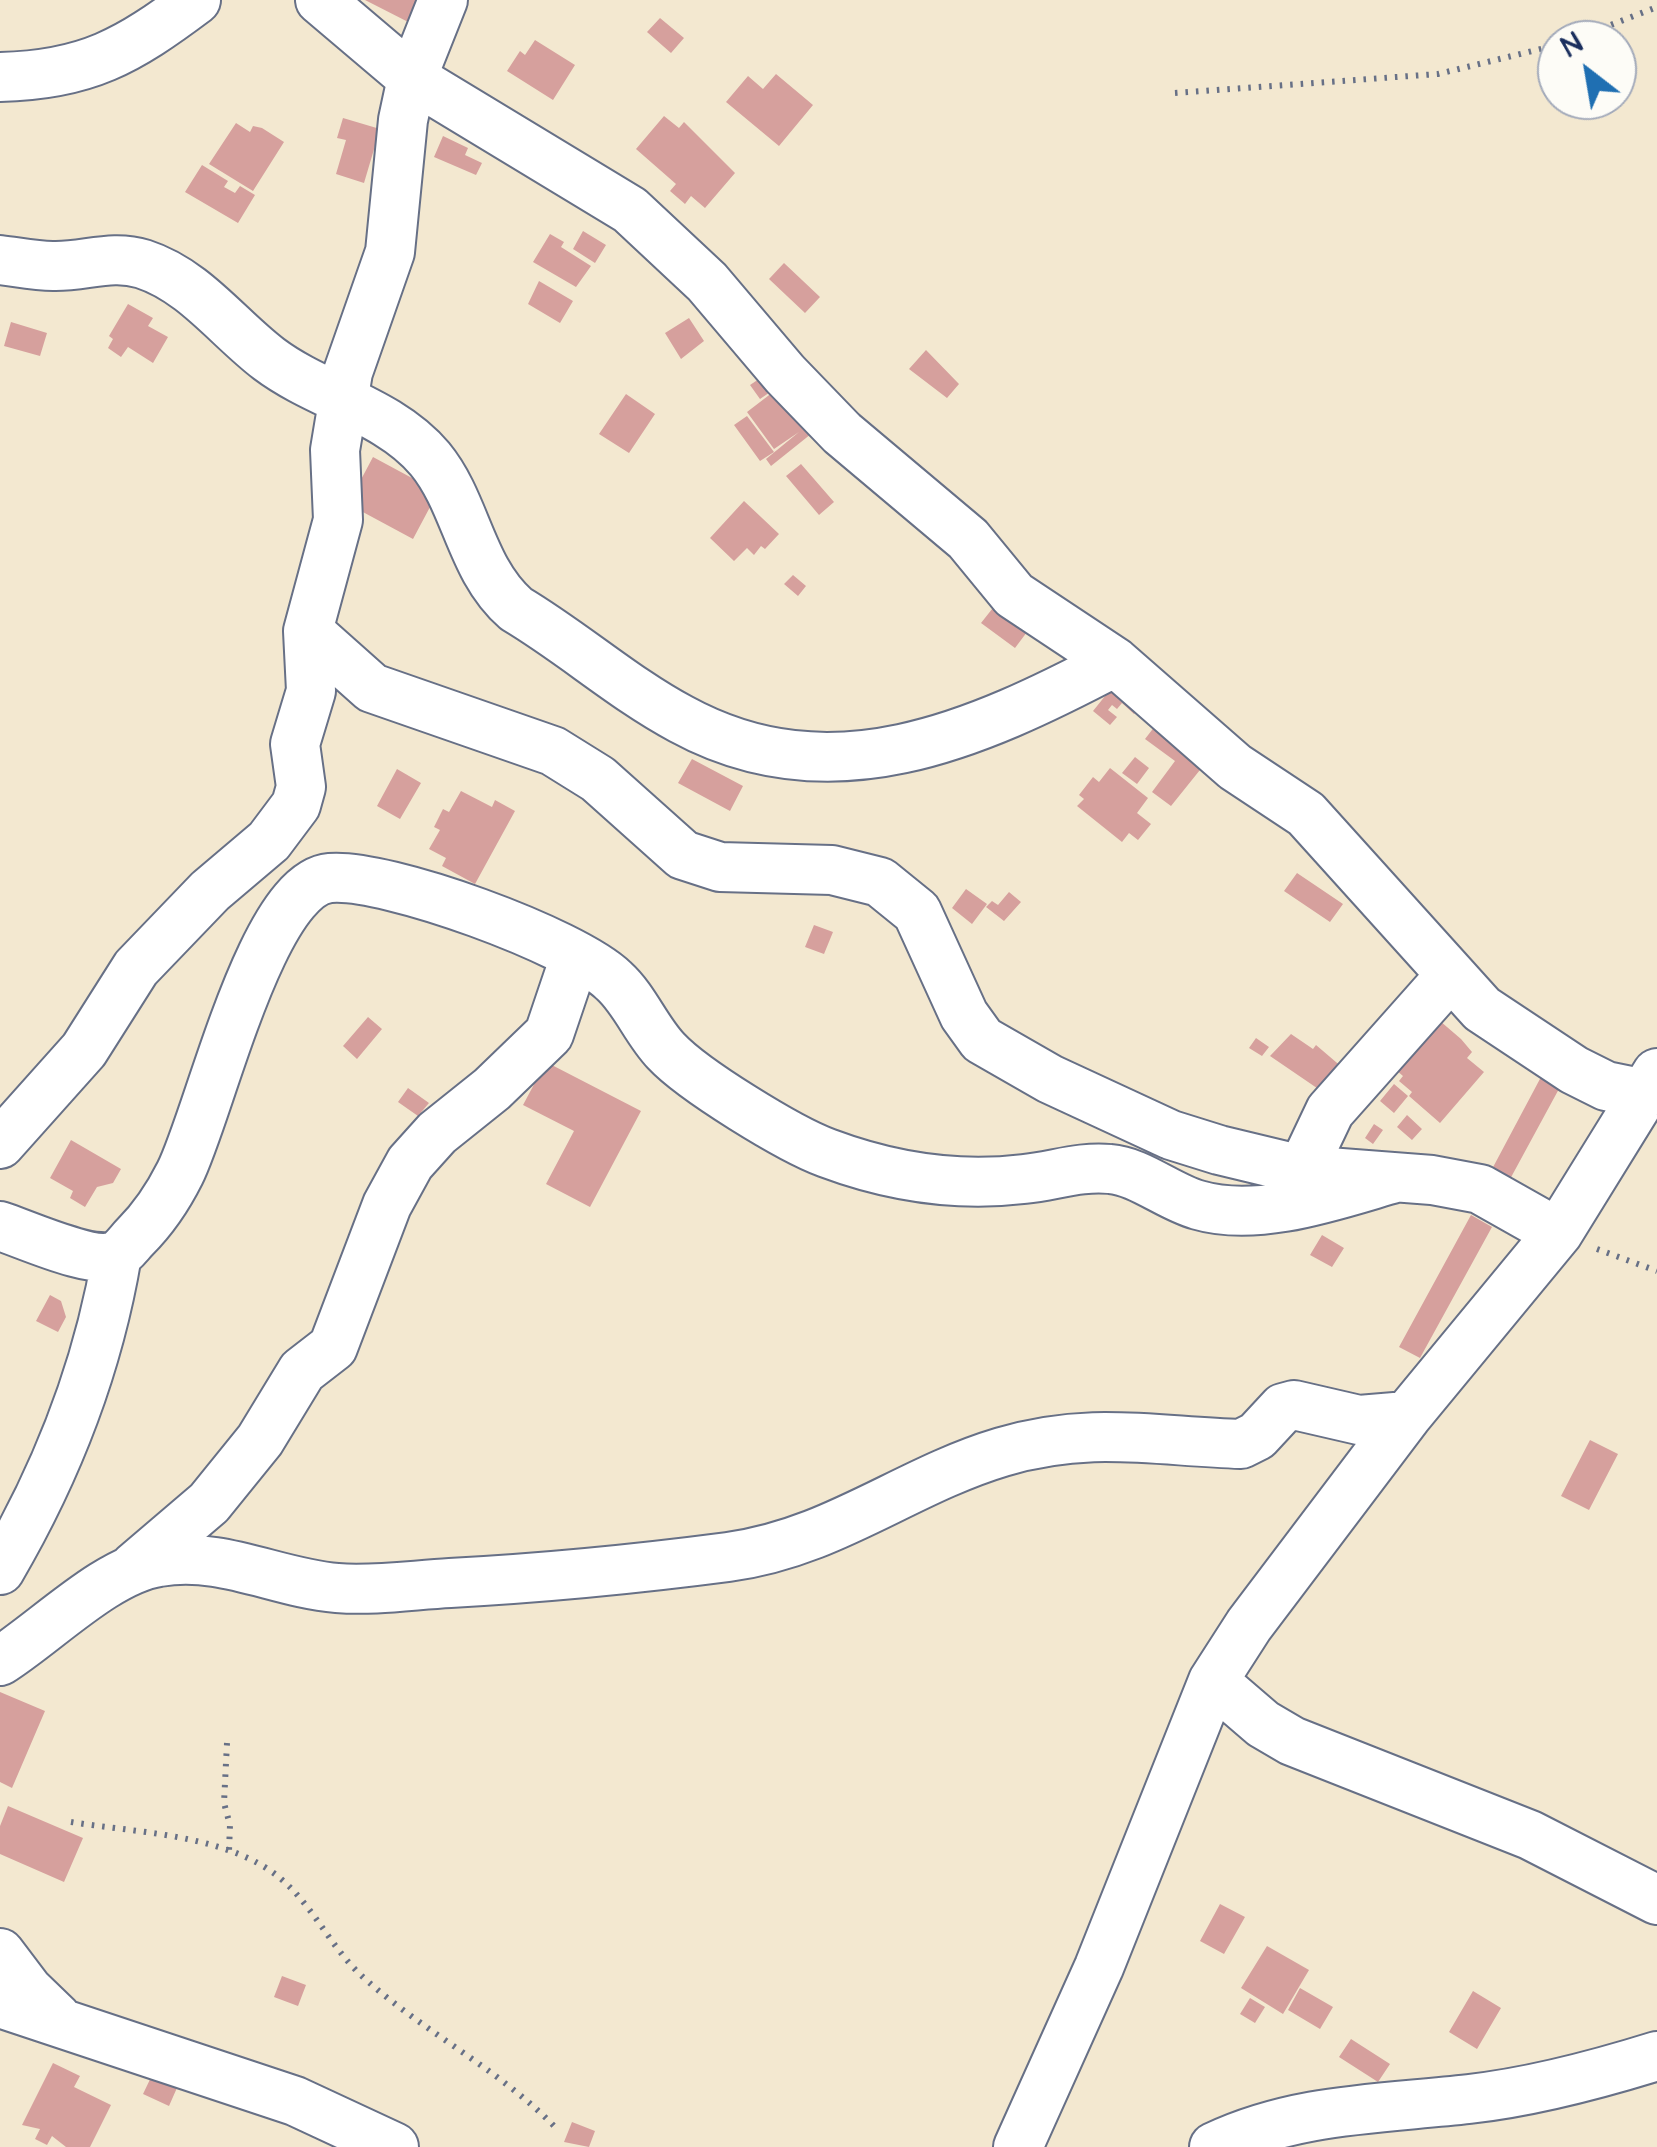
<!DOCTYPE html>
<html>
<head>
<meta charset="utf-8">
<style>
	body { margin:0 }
	#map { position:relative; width:1657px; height:2147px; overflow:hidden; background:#f3e8d0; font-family:"Architects Daughter",sans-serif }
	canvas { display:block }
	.north { position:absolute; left:1537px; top:20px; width:100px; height:100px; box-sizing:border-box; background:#fdfcf7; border:2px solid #a3aaba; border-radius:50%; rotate:329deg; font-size:28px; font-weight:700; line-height:40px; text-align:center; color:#1b2f5e }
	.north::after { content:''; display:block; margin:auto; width:35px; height:45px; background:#1f6fb2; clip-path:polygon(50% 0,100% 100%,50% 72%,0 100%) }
</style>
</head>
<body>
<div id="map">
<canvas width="1657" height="2147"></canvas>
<div class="north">N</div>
</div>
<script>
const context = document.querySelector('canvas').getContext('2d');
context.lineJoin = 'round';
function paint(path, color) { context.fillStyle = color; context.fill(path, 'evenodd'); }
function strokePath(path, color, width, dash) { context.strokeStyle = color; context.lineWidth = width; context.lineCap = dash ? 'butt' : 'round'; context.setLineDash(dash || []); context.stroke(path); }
paint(new Path2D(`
	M365 0H432L418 27Z
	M660 18 684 38 671 53 647 32Z
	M535 40 575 65 553 100 507 71 520 51 525 55Z
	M776 74 813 105 779 146 726 102 748 76 763 89Z
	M664 116 679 128 684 122 735 173 705 208 691 196 685 204 670 191 676 184 636 149Z
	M343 118 380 129 364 183 336 174 346 140 337 138Z
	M236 123 250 132 253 126 262 128 284 142 253 191 209 164Z
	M443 136 468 148 465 155 482 163 476 175 434 157Z
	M202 165 228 181 224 187 235 193 240 186 255 195 238 223 185 192Z
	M583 231 606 245 595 263 573 249Z
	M550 234 564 242 561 247 591 266 576 287 533 262Z
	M784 263 820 297 805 313 769 279Z
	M539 281 573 301 560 323 528 304Z
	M128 304 153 318 148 326 168 337 153 363 128 347 121 357 108 348 113 339 109 336Z
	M689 318 704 341 681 359 665 333Z
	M11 322 47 333 40 356 4 346Z
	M926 350 959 384 947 398 909 369Z
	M768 373 779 386 760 399 750 385Z
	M777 389 811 434 771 466 766 459 799 432 774 449 747 412Z
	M626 394 655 414 629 453 599 434Z
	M747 416 774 452 760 461 734 425Z
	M373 457 438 492 413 539 348 504Z
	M801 464 834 502 819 515 786 476Z
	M744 501 779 534 765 549 761 546 754 555 747 548 734 561 710 538Z
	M793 575 806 586 798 596 784 584Z
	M1000 599 1033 624 1015 648 981 623Z
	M1118 680 1144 703 1134 714 1122 703 1117 709 1112 705 1108 710 1117 717 1110 725 1093 711Z
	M1162 717 1212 755 1171 806 1152 792 1175 761 1145 739Z
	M1135 757 1149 768 1137 784 1122 773Z
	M692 759 743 786 730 811 678 783Z
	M1110 768 1148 798 1137 813 1151 824 1138 840 1129 833 1122 842 1077 806 1084 799 1079 795 1093 777 1099 782Z
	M397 769 421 783 400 819 377 806Z
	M461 791 492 807 495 800 515 811 475 884 442 866 446 858 429 849 440 830 434 827 443 809 449 812Z
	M1297 873 1343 904 1330 922 1284 891Z
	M966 889 987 904 972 924 952 908Z
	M1009 892 1021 902 1004 921 986 907 992 901 998 905Z
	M814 925 833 932 824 954 805 947Z
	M1433 1015 1461 1039 1472 1052 1467 1058 1484 1072 1440 1123 1409 1096 1412 1092 1399 1081 1403 1076 1389 1064Z
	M368 1017 382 1029 357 1059 343 1046Z
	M1291 1034 1313 1049 1316 1045 1350 1074 1333 1099 1270 1056Z
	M1256 1038 1269 1047 1262 1056 1249 1048Z
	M546 1062 641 1111 590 1207 546 1184 574 1131 523 1105Z
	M1541 1077 1560 1087 1509 1181 1491 1171Z
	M1394 1084 1408 1096 1394 1113 1380 1101Z
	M408 1088 429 1103 418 1116 398 1102Z
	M1407 1115 1422 1129 1412 1140 1397 1127Z
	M1374 1124 1383 1130 1373 1144 1365 1138Z
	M71 1140 121 1169 113 1183 97 1187 85 1207 70 1198 73 1191 50 1178Z
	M1471 1215 1492 1227 1420 1358 1399 1347Z
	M1322 1235 1344 1248 1332 1267 1310 1255Z
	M50 1295 61 1301 66 1317 58 1332 36 1321Z
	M1590 1440 1618 1454 1589 1510 1561 1496Z
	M0 1692 45 1711 12 1788 0 1782Z
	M8 1806 83 1838 64 1882 0 1854V1826Z
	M1220 1904 1245 1917 1224 1954 1200 1941Z
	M1267 1946 1309 1970 1283 2014 1241 1988Z
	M282 1976 306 1985 298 2006 274 1997Z
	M1300 1988 1333 2007 1320 2029 1288 2010Z
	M1473 1991 1501 2008 1477 2049 1449 2032Z
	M1250 1998 1265 2007 1255 2023 1240 2014Z
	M1351 2039 1390 2064 1378 2082 1339 2057Z
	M53 2063 80 2076 74 2087 111 2105 90 2147H66L52 2136 47 2145 35 2139 40 2129 22 2125Z
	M155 2069 180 2081 169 2106 143 2094Z
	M572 2122 595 2131 589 2147 564 2142Z`), '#d6a09d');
const minor = new Path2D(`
	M320 0 412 78 630 210 707 282 785 374 842 433 968 539 1014 595 1115 662 1235 767 1306 814 1482 1009 1574 1070 1606 1086 1645 1094
	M0 77C87 75 128 51 196 0
	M0 260C17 262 35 266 53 266 85 267 111 254 143 264 195 281 227 327 269 359 318 396 389 410 430 459 467 504 470 569 516 609 573 643 623 688 681 719 831 801 976 735 1115 662
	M308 631 372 688 553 751 598 779 683 855 720 867 832 870 880 882 917 912 964 1015 982 1040 1050 1079 1171 1135 1219 1150 1302 1170 1432 1180 1480 1189 1558 1233
	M0 1144 84 1050 136 968 210 891 269 841 296 805 301 787 295 744 311 691 308 631 338 520 335 450 348 372 390 252 403 120 412 78 443 0
	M1302 1170 1330 1111 1449 977
	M0 1226C25 1234 94 1266 117 1255 123 1252 130 1242 135 1237 153 1219 169 1195 180 1173 209 1116 261 884 330 878 386 873 573 941 614 981 635 1000 646 1030 666 1051 693 1080 789 1139 827 1153 891 1177 957 1187 1024 1179 1054 1176 1080 1166 1110 1169 1139 1171 1169 1197 1198 1205 1259 1223 1336 1195 1395 1178
	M134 1567 209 1503 260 1440 302 1371 333 1347 387 1205 410 1163 437 1133 492 1089 549 1034 575 957
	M0 1570C58 1471 98 1368 117 1255
	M0 1661C46 1632 106 1570 159 1562 222 1551 276 1583 337 1588 374 1591 413 1585 450 1583 543 1578 636 1569 728 1557 833 1543 905 1481 1002 1452 1089 1426 1153 1441 1241 1444L1257 1436 1283 1408 1294 1405 1359 1420 1407 1416
	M1213 1681 1263 1724 1292 1741 1530 1835 1657 1900
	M0 1953 28 1990 57 2018
	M0 2003 295 2101 394 2147
	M1018 2147 1099 1967 1213 1681 1249 1625 1407 1416 1558 1233 1657 1073
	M1214 2147C1296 2108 1381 2109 1469 2099 1533 2092 1596 2075 1657 2056`);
strokePath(minor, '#677086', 52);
strokePath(new Path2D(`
	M1572 40 1657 7
	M1175 93 1438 74 1557 45
	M1597 1249 1657 1271
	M227 1743 224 1803 230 1825 229 1851
	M71 1822C133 1832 209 1834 263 1866 310 1894 325 1943 364 1978 425 2033 499 2069 556 2128`), '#677086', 6, [2.5, 8]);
strokePath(minor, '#fff', 48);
</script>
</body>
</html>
